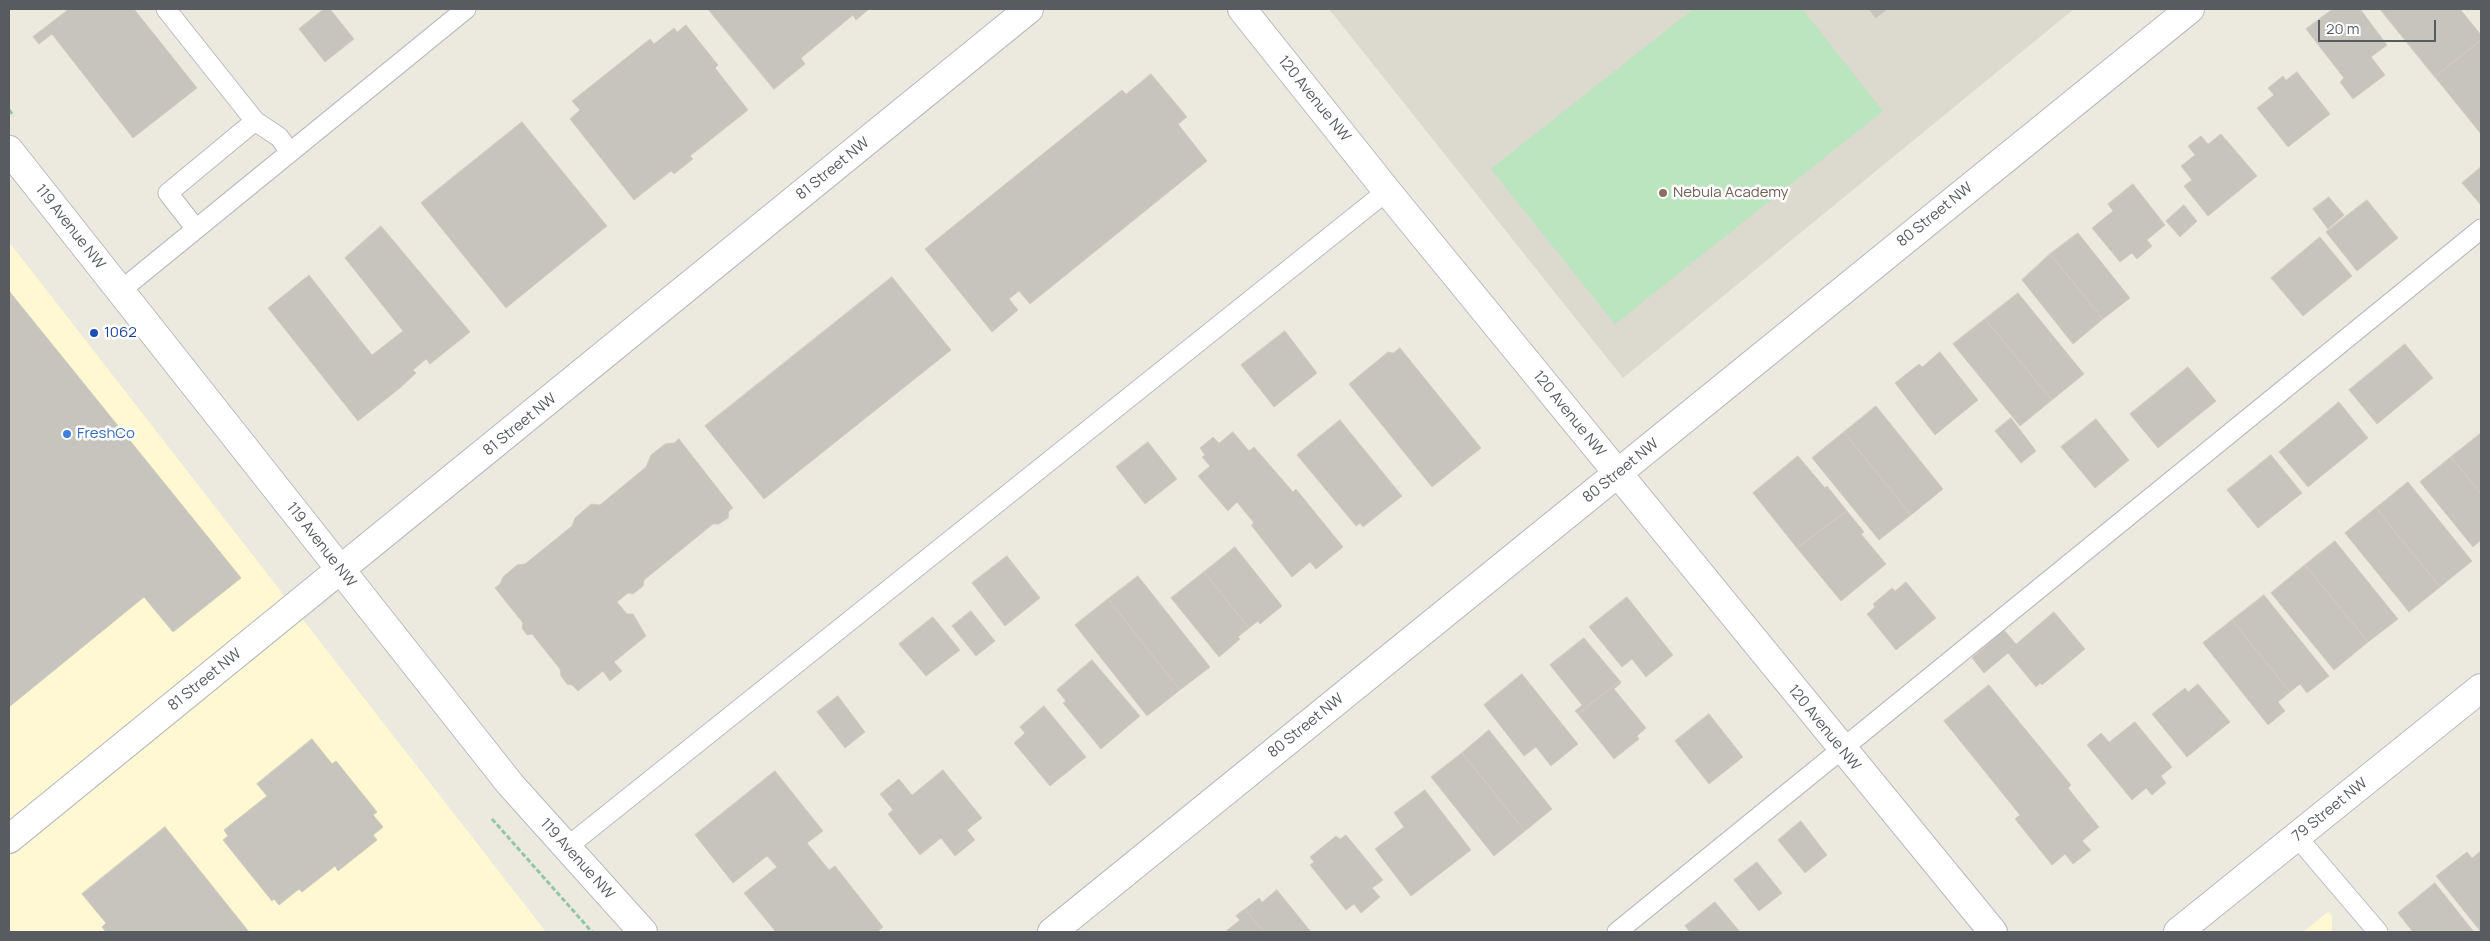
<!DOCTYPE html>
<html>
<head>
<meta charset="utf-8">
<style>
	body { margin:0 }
	#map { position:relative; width:2490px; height:941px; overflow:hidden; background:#eceadf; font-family:Manrope,sans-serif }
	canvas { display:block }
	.frame { position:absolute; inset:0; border:10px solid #585c61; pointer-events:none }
	.scale { position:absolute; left:2318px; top:20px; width:118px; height:22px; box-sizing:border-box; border:2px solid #585c61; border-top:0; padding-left:6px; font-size:15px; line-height:18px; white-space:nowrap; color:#585c61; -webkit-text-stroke:4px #fff; paint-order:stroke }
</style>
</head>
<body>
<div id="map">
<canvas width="2490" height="941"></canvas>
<div class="frame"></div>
<div class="scale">20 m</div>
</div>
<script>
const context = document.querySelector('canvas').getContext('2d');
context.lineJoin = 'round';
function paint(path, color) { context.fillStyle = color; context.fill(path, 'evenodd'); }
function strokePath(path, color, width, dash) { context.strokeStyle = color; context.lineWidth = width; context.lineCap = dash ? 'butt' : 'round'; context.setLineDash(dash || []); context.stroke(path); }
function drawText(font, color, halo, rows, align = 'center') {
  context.font = font + ' Manrope,sans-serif'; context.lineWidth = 5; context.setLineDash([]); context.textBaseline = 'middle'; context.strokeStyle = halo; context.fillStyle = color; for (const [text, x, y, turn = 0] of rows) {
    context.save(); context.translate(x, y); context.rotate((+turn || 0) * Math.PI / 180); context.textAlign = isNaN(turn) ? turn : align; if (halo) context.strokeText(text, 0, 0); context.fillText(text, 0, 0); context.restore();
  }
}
paint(new Path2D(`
	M9 242 546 932H9Z
	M2328 912 2332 916V932H2303Z`), '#fff8d2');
paint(new Path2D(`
	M1329 9H2074L1623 378Z`), '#dcd9ce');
paint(new Path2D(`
	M1693 9H1802L1883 111 1615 324 1491 169Z`), '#bae5be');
const building = new Path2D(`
	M69 9H134L197 88 133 138 52 34 39 44 33 37Z
	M324 9H330L354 39 325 62 299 29Z
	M708 9H869L856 20 853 15 801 58 805 64 774 89Z
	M1869 9H1887L1876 18Z
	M2333 9H2360L2387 45 2371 57 2385 75 2353 99 2340 82 2344 78 2306 29Z
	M2380 9H2460L2481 35V40L2435 77Z
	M686 25 718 65 715 68 748 110 690 156 693 159 674 174 671 171 634 200 570 119 580 110 572 101 650 39 654 44 674 28 677 32Z
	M2481 40V134L2435 77Z
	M2297 72 2330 114 2288 147 2257 108 2274 95 2268 88 2283 76 2286 80Z
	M1151 74 1187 117 1178 124 1207 161 1030 304 1019 291 1009 299 1018 310 992 332 925 249 1122 90 1126 94Z
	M522 122 607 226 506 308 421 203Z
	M2221 134 2257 176 2208 216 2184 186 2192 180 2181 166 2195 155 2188 146 2201 136 2208 144Z
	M2481 167V205L2462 183Z
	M2133 184 2165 225 2147 240 2152 246 2137 259 2132 253 2120 262 2092 228 2113 211 2108 204Z
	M2329 197 2344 215 2328 229 2313 209Z
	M2367 200 2398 238 2357 271 2326 232Z
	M2184 205 2197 221 2180 237 2166 221Z
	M381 226 470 332 430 364 426 359 413 370 416 373 400 388 358 421 268 308 309 275 372 355 403 331 345 258Z
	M2078 233 2130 298 2103 319 2050 254Z
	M2320 237 2352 276 2303 316 2271 278Z
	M2050 254 2103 319 2073 344 2022 280Z
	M892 277 951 350 764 499 705 426Z
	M9 291 241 578 173 632 144 597 9 707Z
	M2018 293 2084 374 2052 400 1985 319Z
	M1985 319 2052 400 2020 426 1953 344Z
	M1285 331 1317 373 1274 407 1241 365Z
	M2405 344 2433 378 2377 424 2349 390Z
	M1400 348 1481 448 1432 487 1349 384 1388 352 1393 353Z
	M1940 352 1978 400 1935 435 1895 383 1919 364 1922 367Z
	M2188 367 2216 401 2158 448 2130 414Z
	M2339 402 2368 438 2308 487 2279 452Z
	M1876 406 1943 489 1911 515 1844 432Z
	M2011 418 2036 451 2021 463 1995 431Z
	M2096 419 2129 460 2095 488 2061 447Z
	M1340 420 1402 496 1363 527 1360 523 1356 526 1297 455Z
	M1233 432 1249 451 1254 447 1293 492 1296 489 1343 547 1316 569 1310 562 1292 577 1251 525 1254 523 1237 502 1228 511 1198 476 1210 466 1202 457 1205 455 1200 448 1213 437 1219 443Z
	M1844 432 1911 515 1879 540 1812 458Z
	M2481 433V494L2451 457Z
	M679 439 733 508 729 511 728 518 719 524H713L644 580 643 586 633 594 628 593 617 602 627 614H633L646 636 614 662 622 671 610 681 603 671 578 691 572 685 567 684 561 676 560 669 532 634 527 635 522 628 523 623 495 588 500 584 503 577 517 565 525 564 572 526 575 518 591 504 600 505 646 467 651 455 665 444 674 443Z
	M1148 442 1177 479 1145 504 1116 467Z
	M2271 455 2302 493 2258 528 2227 490Z
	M1798 456 1825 488 1827 486 1847 511 1797 548 1753 493Z
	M2451 457 2481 494V540L2473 547 2420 482Z
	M2408 482 2472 561 2440 587 2376 508Z
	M2376 508 2440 587 2409 612 2345 533Z
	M1847 511 1864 532 1861 534 1886 564 1841 601 1797 548Z
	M2335 541 2398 619 2368 642 2305 565Z
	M1235 547 1282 606 1260 624 1258 621 1249 628 1204 572Z
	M1007 556 1040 598 1005 626 972 583Z
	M2305 565 2368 642 2334 670 2271 593Z
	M1204 572 1249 628 1238 637 1240 639 1219 657 1171 598Z
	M1138 576 1210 667 1180 690 1108 599Z
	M1906 582 1936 618 1896 650 1867 614 1875 607 1873 604 1892 588 1895 591Z
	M2264 595 2329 676 2307 693 2300 684 2290 692 2232 620Z
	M1627 597 1673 655 1646 677 1632 659 1622 667 1589 627Z
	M1108 599 1180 690 1147 716 1075 625Z
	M971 611 995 641 976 656 952 626Z
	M2054 612 2085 649 2042 685 2040 683 2036 687 2008 653 1984 673 1972 658 2004 630 2016 644Z
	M933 617 960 650 926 676 899 644Z
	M2232 620 2290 692 2278 702 2285 711 2268 725 2203 643Z
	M1584 638 1620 681 1578 714 1575 711 1582 705 1550 665Z
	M1092 660 1140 716 1101 749 1063 703 1066 701 1057 690Z
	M1522 674 1578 744 1551 766 1536 747 1524 756 1484 705Z
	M1620 681 1621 683 1614 689 1646 728 1637 736 1639 739 1614 759 1578 714Z
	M2198 684 2230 722 2187 757 2152 714 2185 688 2188 692Z
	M1989 685 2071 785 2068 788 2099 827 2082 841 2091 850 2073 864 2065 854 2052 865 2015 819 2020 815 1944 721Z
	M838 696 865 732 845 748 817 712Z
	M1044 706 1086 757 1050 786 1014 743 1025 733 1020 727Z
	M1709 714 1743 757 1709 784 1675 741Z
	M2135 722 2172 767 2161 776 2166 783 2152 795 2146 788 2132 800 2087 745 2101 733 2109 742Z
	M1489 730 1552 809 1525 831 1462 753Z
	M312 739 332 764 336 761 377 812 373 815 383 827 373 835 377 840 338 871 335 866 302 892 299 889 279 905 274 899 272 901 223 840 228 836 224 830 267 796 257 784Z
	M1462 753 1525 831 1494 856 1431 777Z
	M943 770 982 818 967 830 975 840 955 856 941 838 920 855 888 814 893 810 880 794 899 779 912 795Z
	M775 771 823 831 807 843 829 870 835 866 883 927 877 932H776L744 893 777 867 767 856 733 883 695 835Z
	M1425 790 1471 850 1411 896 1375 849 1404 827 1394 813Z
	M1801 821 1827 855 1805 873 1778 840Z
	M165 827 249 932H106L102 927 106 923 82 894Z
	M1346 835 1383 880 1372 888 1380 897 1361 913 1354 904 1346 910 1310 865 1314 862 1310 857 1336 836 1340 839Z
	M2481 851V932L2436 876 2467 852 2472 858Z
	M1757 862 1782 893 1759 911 1734 880Z
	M2435 883 2474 932H2413L2398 913Z
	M1277 890 1311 932H1264L1245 909 1259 898 1262 902Z
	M1715 902 1740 932H1690L1685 926Z
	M1245 909 1264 932H1225L1240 920 1236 916Z`);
paint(building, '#c7c4bd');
strokePath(building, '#d1ccbe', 1);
const lane = new Path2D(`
	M166 9 255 121 168 193 196 229
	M255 121 279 137 290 152
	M120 291 466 9
	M2297 837 2378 932
	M567 847 1387 191
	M1617 932 2481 229`);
const street = new Path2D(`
	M1242 9 1387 191 1993 932
	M9 150 510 784 643 932
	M9 839 1029 9
	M1052 932 2190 9
	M2178 932 2481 688`);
strokePath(lane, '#b7babf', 21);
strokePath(street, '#b7babf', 30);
strokePath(new Path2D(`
	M9 110 14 116
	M492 819 592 932`), '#93c6a6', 3, [5, 2.5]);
strokePath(lane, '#fff', 19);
strokePath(street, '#fff', 28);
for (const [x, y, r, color] of [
	[1663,193,5,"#8d6e63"],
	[94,333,5,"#1a4fb4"],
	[67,434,5,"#3f7fe0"]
]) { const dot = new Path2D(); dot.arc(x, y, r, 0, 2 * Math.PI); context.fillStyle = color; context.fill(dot); strokePath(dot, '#fff', 2); }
drawText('15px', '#585c61', '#fff', [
	["120 Avenue NW",1314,99,51],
	["81 Street NW",833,169,-39],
	["80 Street NW",1935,215,-39],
	["119 Avenue NW",70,227,52],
	["120 Avenue NW",1569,414,51],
	["81 Street NW",520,425,-39],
	["80 Street NW",1621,471,-39],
	["119 Avenue NW",321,545,52],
	["81 Street NW",205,680,-39],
	["80 Street NW",1306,726,-39],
	["120 Avenue NW",1824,728,51],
	["79 Street NW",2330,810,-39],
	["119 Avenue NW",577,859,48]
]);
drawText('15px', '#785e54', '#fff', [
	["Nebula Academy",1673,193]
], 'left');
drawText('15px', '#164399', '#fff', [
	["1062",104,333]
], 'left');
drawText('15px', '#366cbe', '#fff', [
	["FreshCo",77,434]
], 'left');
</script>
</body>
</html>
